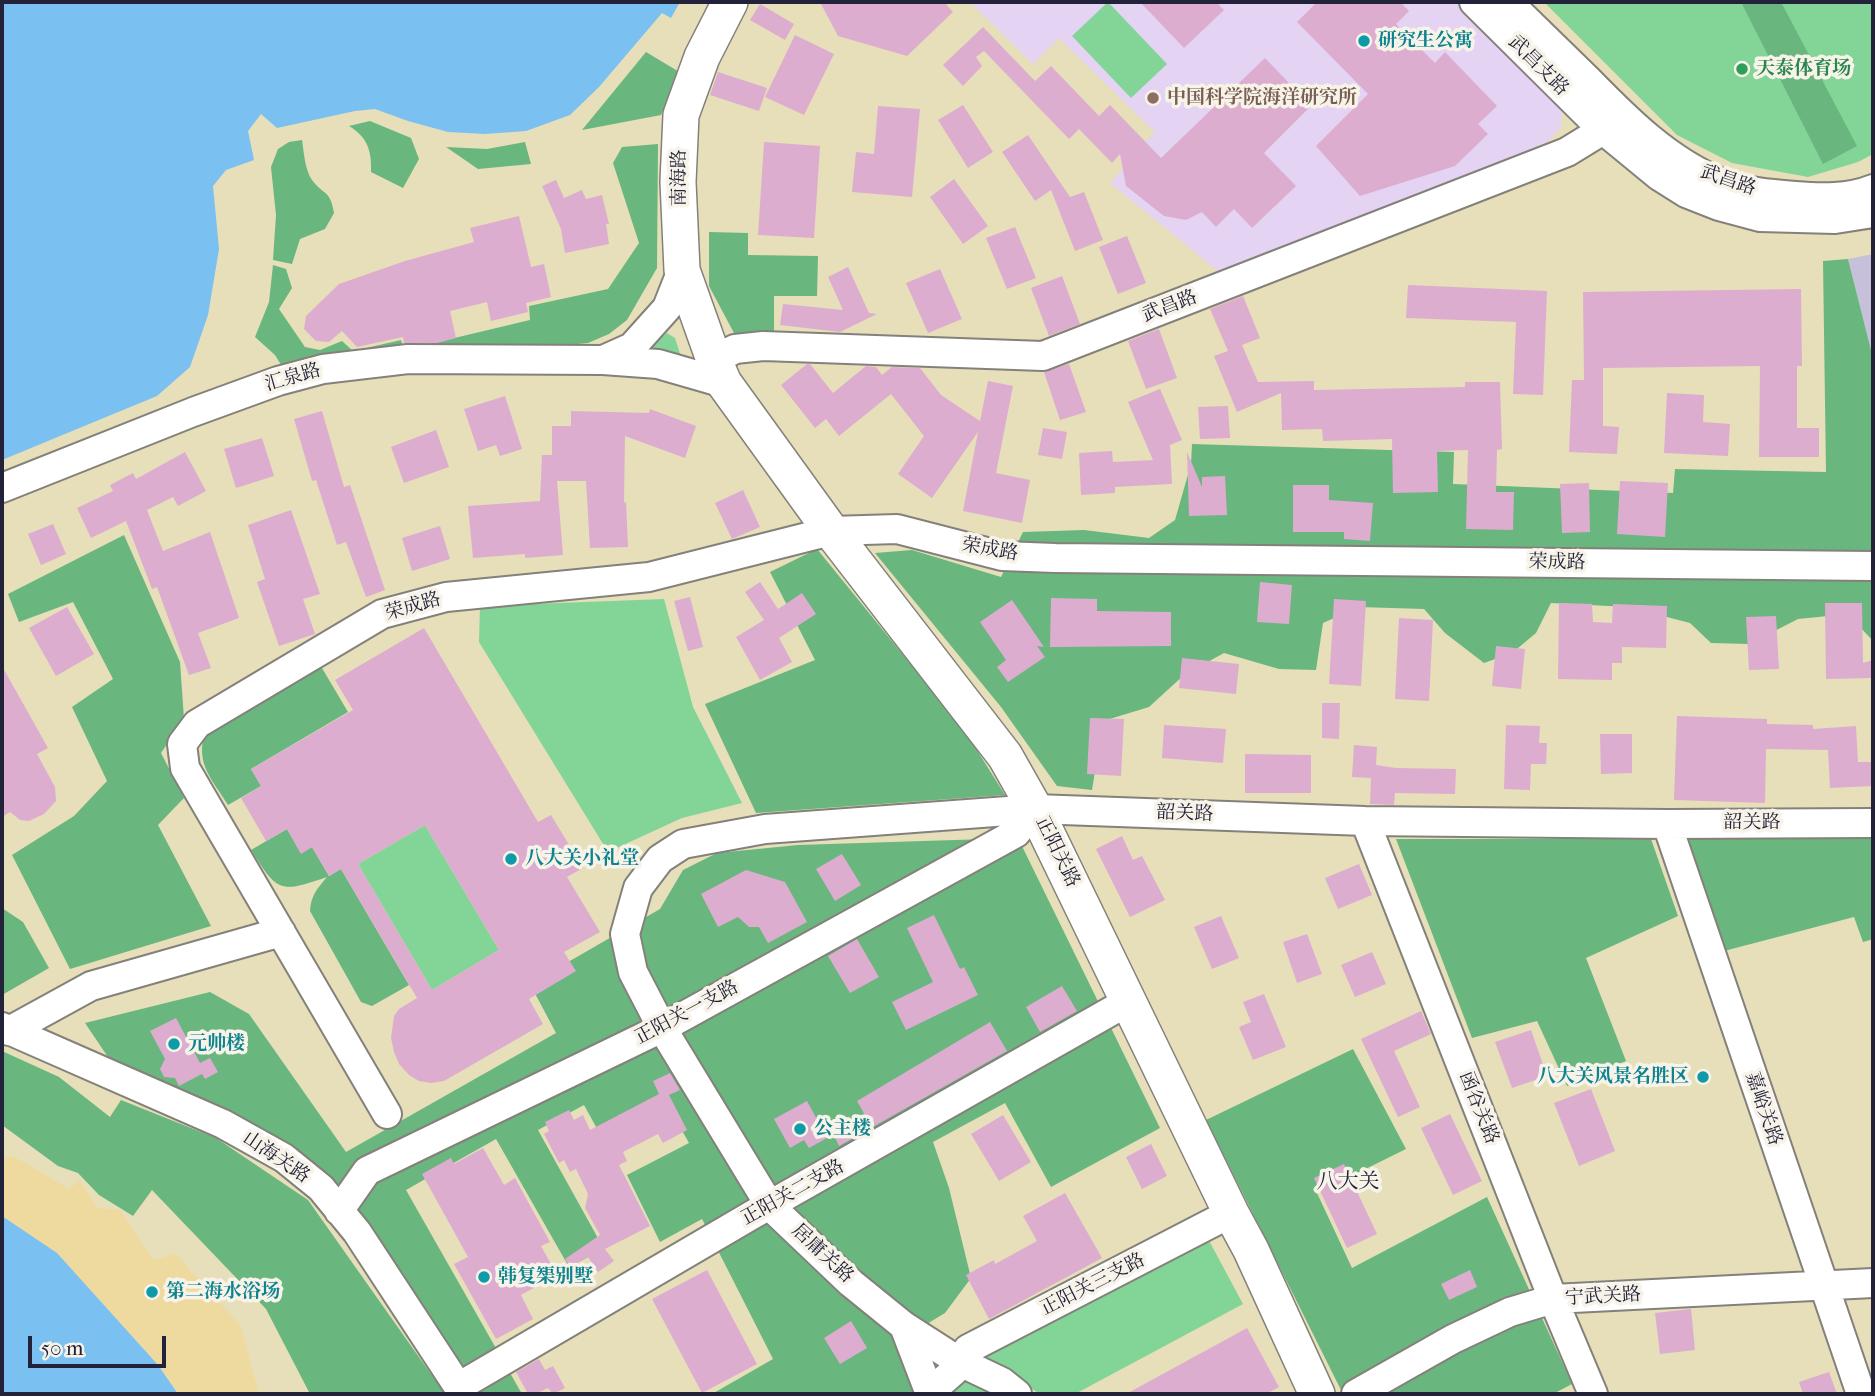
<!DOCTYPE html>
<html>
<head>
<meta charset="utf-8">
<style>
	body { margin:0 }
	#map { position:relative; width:1875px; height:1396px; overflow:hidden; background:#e6dfba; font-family:"IM FELL French Canon",serif }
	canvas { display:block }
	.frame { position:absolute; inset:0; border:4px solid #22223b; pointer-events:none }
	.scale { position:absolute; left:28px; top:1336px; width:138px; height:32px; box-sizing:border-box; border:4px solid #22223b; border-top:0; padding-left:9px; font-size:21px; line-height:24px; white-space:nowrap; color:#22223b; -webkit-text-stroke:5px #f7f3e8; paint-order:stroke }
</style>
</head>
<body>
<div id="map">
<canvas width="1875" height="1396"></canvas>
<div class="frame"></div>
<div class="scale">50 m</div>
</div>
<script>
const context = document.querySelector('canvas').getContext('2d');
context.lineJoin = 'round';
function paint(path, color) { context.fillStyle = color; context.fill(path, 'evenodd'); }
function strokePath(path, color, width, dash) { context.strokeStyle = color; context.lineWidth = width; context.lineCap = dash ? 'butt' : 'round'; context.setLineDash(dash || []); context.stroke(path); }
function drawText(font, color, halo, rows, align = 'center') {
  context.font = font + ' "IM FELL French Canon","Noto Serif SC",serif'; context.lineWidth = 7; context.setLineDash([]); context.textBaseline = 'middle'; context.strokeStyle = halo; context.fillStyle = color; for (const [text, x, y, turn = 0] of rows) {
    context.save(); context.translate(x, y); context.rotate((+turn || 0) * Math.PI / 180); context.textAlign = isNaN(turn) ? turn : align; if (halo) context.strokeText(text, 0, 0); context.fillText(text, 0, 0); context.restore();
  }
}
paint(new Path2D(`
	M970 2H1455L1562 109 1561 128 1543 146 1219 272 1110 183 1155 132 1059 38 1033 64Z`), '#e4d3f2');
paint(new Path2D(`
	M1873 254V358L1848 259Z`), '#c6c0da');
paint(new Path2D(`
	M1108 2 1167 64 1131 98 1072 36Z
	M1544 2H1873V154L1858 162 1808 177 1732 163 1677 135Z
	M667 333 675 338 683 363 643 357 653 344Z
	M664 599 693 707 742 803 682 818 608 852 479 642 480 606Z
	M425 825 499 950 432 990 358 864Z
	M1199 1222 1243 1304 1075 1394H1040L968 1349Z
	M967 1376 992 1394H936Z`), '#82d596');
paint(new Path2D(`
	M1741 2H1781L1857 146 1823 164Z
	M646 52 681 73 661 115 582 130Z
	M370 121 411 138 419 159 403 188 371 172C372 150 367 137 349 126Z
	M302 140C304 153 305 170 312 180 324 196 330 189 334 213L325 229 300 239 292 264 273 260 276 215 271 167 278 149 289 142Z
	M525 142 531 164 478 169 446 147 487 149Z
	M658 144 657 268 627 320 609 334 588 343 286 373 275 355 255 337 269 302 273 265 286 269 292 288 279 309 305 347 320 350 342 341 353 351 401 340 404 350 530 320 529 306 608 289 639 243 613 163 622 147Z
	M709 232 748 233V255L818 256 817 296H774V333H734L709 286Z
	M1848 259 1873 358V641L1848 614 1798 619 1749 644 1711 643 1690 623 1628 607 1551 603 1536 633 1512 653 1484 663 1445 633 1424 609 1359 607 1323 623 1316 670 1279 669 1224 653 1184 675 1149 707 1103 721 1092 790 1057 786 1001 707 875 553 912 550 1001 577 1023 532 1084 530 1149 538 1175 520 1191 464 1192 444 1454 452 1453 484 1673 493 1675 469 1826 472 1823 261Z
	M124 535 180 662 184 719 161 753 184 798 158 825 211 926 70 969 12 855 74 816 107 781 72 707 113 679 73 602 19 622 8 594Z
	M817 549 965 731 1005 795 756 813 705 704 815 660 770 572Z
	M319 663 348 712 251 769 261 786 228 805C212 779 195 764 205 732Z
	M287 829 301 853 312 847 329 876 341 869 409 985 372 1006 361 1002 310 911C311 895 317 889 327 877 280 893 278 893 251 850Z
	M1681 832 1873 836V939L1863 942 1854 917 1724 951Z
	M1018 838 1160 1128 1051 1187 1005 1103 933 1142 949 1188 971 1278 945 1313 897 1342 913 1394H712L773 1359 702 1219 660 1242 627 1175 689 1143 665 1100 600 1134 584 1105 538 1130 604 1249 569 1267 496 1139 406 1190 522 1394H479L385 1252 329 1179 303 1154 239 1115 110 1060 85 1023 210 992 249 1014 346 1152 556 1033 530 984 660 909 683 870 717 853 798 845Z
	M1396 839H1651L1678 916 1586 958 1626 1061 1567 1086 1537 1021 1472 1038Z
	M2 908 23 922 49 968 2 995Z
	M1353 1049 1406 1149 1317 1193 1352 1268 1487 1197 1572 1384 1553 1394H1343L1206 1120Z
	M2 1051 59 1077 110 1117 121 1100 216 1138 308 1200 445 1394H310L266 1309 152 1190 133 1216 99 1195 78 1173 58 1166 2 1125Z`), '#69b67f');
paint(new Path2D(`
	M13 1156 69 1189 80 1180 97 1208 120 1210 153 1260 176 1254 240 1325 259 1394H178L158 1365 57 1253 2 1216V1159Z`), '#eeda9e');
paint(new Path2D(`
	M2 2H680L671 18 662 13 599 87 570 115 526 131 485 134 448 132 408 121 375 109 355 111 277 128 261 114 248 131 254 160 226 170 213 186 219 249 208 315 190 367 157 396 2 460Z
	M2 1216 57 1253 158 1365 178 1394H2Z`), '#7ac0f1');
paint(new Path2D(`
	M820 2H944L953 12 907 56 838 36Z
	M1140 2H1216L1224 10 1184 48Z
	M1317 2H1400L1409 11 1396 24 1435 63 1445 52 1497 106 1478 124 1488 134 1455 166 1360 196 1316 146 1368 94 1297 22Z
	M760 4 794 24 785 40 750 20Z
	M983 27 1035 81 1051 66 1099 116 1110 105 1161 158 1265 58 1311 106 1264 153 1296 186 1252 228 1234 209 1216 227 1202 212 1186 220 1164 216 1126 186 1120 154 1112 163 1079 129 1069 139 984 51 976 57 982 66 963 86 943 65Z
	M795 35 834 54 804 115 765 97Z
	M718 72 767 88 759 111 710 95Z
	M963 105 993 152 968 168 938 120Z
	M878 106 920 109 912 197 852 192 856 152 874 154Z
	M1028 135 1070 197 1084 192 1103 240 1075 251 1051 190 1035 201 1002 152Z
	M764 142 820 146 814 238 758 235Z
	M954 179 988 226 963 244 930 197Z
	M556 180 564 198 582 190 586 199 602 195 609 224H606L609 244 565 253 561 229 542 186Z
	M519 216 531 267 544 264 551 297 526 303 528 312 491 321 487 302 450 311 456 338 437 343H404L403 337 357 347 342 331 329 342 316 341 304 329 306 316 339 284 405 261 474 242 470 228Z
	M1015 227 1036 278 1007 289 986 238Z
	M1127 236 1146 283 1118 294 1099 247Z
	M848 267 869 313 877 314 840 332 780 325 783 304 843 310 828 277Z
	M940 269 962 319 928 333 906 283Z
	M1062 276 1080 324 1049 336 1031 288Z
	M1408 285 1547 291 1543 395 1513 394 1516 322 1406 318Z
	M1801 289 1802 366H1797V428H1819V457H1759L1760 366 1603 368V426L1619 427 1617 454 1569 452 1572 380H1584L1583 292Z
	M1243 296 1260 338 1242 345 1258 382 1314 381V390L1465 387V382H1500L1502 449 1497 450 1496 492H1514L1513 530 1466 529 1468 450 1437 451 1438 492 1393 493 1392 439 1323 441 1322 429 1282 430 1281 393 1237 412 1214 356 1228 351 1210 309Z
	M1159 329 1177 378 1146 389 1128 341Z
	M807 364H810L833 393 866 366 876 367 882 375 892 367 920 368 941 395 980 421 988 381 1013 386 996 473 1030 480 1022 523 963 511 978 432 932 498 898 474 924 436 891 394 839 436 826 419 815 428 781 385Z
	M1069 364 1086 412 1060 420 1044 372Z
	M1160 389 1182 440 1170 445 1172 484 1115 487V493L1081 495 1079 453 1112 451 1113 462 1153 460 1128 402Z
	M1667 393 1704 395 1703 422 1730 424 1728 456 1664 453Z
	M505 396 522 449 500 456 496 445 478 451 464 409Z
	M1228 406 1230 438 1200 439 1198 407Z
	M650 409 696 426 685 458 625 436 624 503 626 502 628 547 590 548 586 481H557L563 555 525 558V554L473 558 468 506 540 501 542 455H552V426H571V411L649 413Z
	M322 411 344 487 350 485 385 590 366 597 346 542 337 545 316 480 312 481 294 419Z
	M1043 428 1067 432 1062 459 1038 455Z
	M436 430 449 467 404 483 391 447Z
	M262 438 274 476 236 488 224 449Z
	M185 452 206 491 178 506 173 497 147 510 163 551 210 532 239 618 198 633 211 668 189 675 157 587 152 589 126 521 91 538 77 508 113 491 110 485 133 473 136 479Z
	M1187 452 1202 487V477L1225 476 1227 515 1189 516Z
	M1620 481 1668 483 1665 537 1617 534Z
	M1589 483 1590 532 1562 533 1560 484Z
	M1293 485H1329V500L1373 503 1370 541 1344 539V532H1293Z
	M743 490 760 527 732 539 715 503Z
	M291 510 320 594 303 599 315 634 279 646 257 582 265 579 248 525Z
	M53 524 66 554 41 565 28 534Z
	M440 526 450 559 412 571 402 538Z
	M760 582 778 609 802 593 816 614 779 638 792 662 760 680 736 637 764 620 745 592Z
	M1260 582 1292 585 1289 624 1257 622Z
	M690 597 703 647 688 651 674 601Z
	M1051 598 1097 599V611L1171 612V646L1050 647Z
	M1334 599 1366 601 1361 686 1329 684Z
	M1012 600 1044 647 1037 646 1045 657 1008 682 997 667 1006 660 980 622Z
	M1559 603 1592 604 1593 622 1612 623 1613 604 1667 606 1666 648 1622 647V663H1612V680L1558 679Z
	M1825 603H1862L1863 663 1873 660V678L1826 679Z
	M67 607 94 654 56 676 29 628Z
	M1776 616 1779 669 1749 670 1746 617Z
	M1399 618 1433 620 1429 701 1395 699Z
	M424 628 538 822 551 815 583 868 567 877 600 932 564 952 576 971 529 999 543 1024 444 1081 431 1083 419 1081 409 1075 399 1064 394 1052 391 1038 394 1016 399 1009 417 998 341 869 329 876 312 847 301 854 287 829 266 841 241 798 261 786 251 769 353 710 335 680ZM425 825 499 950 432 990 358 864Z
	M1496 646 1525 649 1521 689 1492 686Z
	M1182 658 1239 664 1236 694 1179 688Z
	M2 666 48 748 37 754 55 787 56 801 44 814 29 821 20 820 10 812 2 817Z
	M1322 703H1340L1339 739 1322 738Z
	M1677 716 1767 719V724L1813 725V729L1856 726 1858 762H1873V786L1830 788 1828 750 1766 749 1765 803 1674 800Z
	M1090 718 1124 719 1121 776 1087 774Z
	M1164 725 1226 729 1223 763 1162 758Z
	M1506 725 1540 726 1539 743H1547L1546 764H1531L1530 790 1504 789Z
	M1600 734H1632V773L1601 774Z
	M1354 745 1377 747 1376 765 1396 768 1456 769 1455 794 1395 793 1394 805 1370 804 1371 778 1352 777Z
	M1245 754 1311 755V793H1245Z
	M1122 836 1133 860 1142 856 1165 900 1130 917 1096 849Z
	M842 854 861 885 835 901 816 869Z
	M1359 864 1372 895 1338 909 1325 878Z
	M746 870 785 882 807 922 768 943 759 927H749L738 917 718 927 701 894Z
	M934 915 960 969 964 967 978 995 906 1030 892 1002 933 982 907 928Z
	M1221 916 1239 958 1212 969 1194 927Z
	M1307 934 1322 974 1297 983 1283 942Z
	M857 939 879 977 850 993 828 956Z
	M1372 952 1386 984 1355 997 1341 965Z
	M1062 986 1077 1011 1040 1032 1026 1007Z
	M1264 994 1286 1047 1253 1060 1239 1027 1251 1022 1243 1002Z
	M1421 1011 1431 1034 1394 1051 1420 1107 1398 1117 1361 1039Z
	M176 1018 200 1063 210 1058 218 1072 205 1079 202 1074 179 1086 175 1078 164 1077 160 1069 165 1059 150 1031Z
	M990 1022 1007 1051 839 1146 833 1133 866 1117 857 1101Z
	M1531 1030 1547 1076 1512 1088 1495 1042Z
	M670 1073 680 1090 669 1095 687 1130 663 1143 658 1134 623 1152 627 1161 619 1165 650 1226 605 1249 614 1261 598 1272 588 1257 570 1267 565 1259 600 1235 585 1208 588 1194 576 1169 570 1172 564 1160 559 1163 544 1134 549 1131 545 1122 569 1110 574 1120 583 1115 590 1130 659 1094 653 1081Z
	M1591 1089 1615 1151 1579 1166 1554 1103Z
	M807 1101 827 1138 809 1148 804 1140 790 1148 774 1119Z
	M1450 1114 1482 1181 1453 1195 1421 1128Z
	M1003 1115 1031 1162 999 1181 971 1134Z
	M1151 1144 1167 1176 1142 1189 1126 1157Z
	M483 1148 504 1185 515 1178 550 1242 541 1246 557 1275 521 1295 533 1319 496 1339 454 1264 468 1257 422 1174 451 1158 454 1164Z
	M1344 1164 1377 1234 1347 1248 1314 1178Z
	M1065 1193 1102 1258 989 1319 966 1275 994 1260 995 1264 1037 1241 1023 1216Z
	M707 1270 757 1364 702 1393 652 1299Z
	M1470 1270 1477 1287 1449 1300 1441 1284Z
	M1691 1309 1695 1350 1660 1354 1655 1313Z
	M851 1321 867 1348 840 1364 824 1338Z
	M1247 1328 1279 1387 1266 1394H1126Z
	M539 1359 545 1370 553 1366 565 1388 553 1394 548 1388 535 1394H528L516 1372Z
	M1829 1372 1837 1394H1803L1799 1382Z`), '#ddadcf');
const minor = new Path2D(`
	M1474 2 1603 130 1659 176 1686 193 1719 206 1760 217 1835 219 1873 213
	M1508 2C1535 28 1561 54 1588 80 1627 120 1669 162 1722 183 1745 192 1770 194 1795 196 1821 198 1848 199 1873 189
	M603 360 632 347 667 308 682 270
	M714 360 735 349 763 346 1043 356 1567 152 1624 117
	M2 488 193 412 278 381 323 369 408 359 603 360 658 364 724 383
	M1365 821 1553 1299 1593 1394
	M1667 824 1861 1394
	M2 1027 223 1124 284 1158 321 1188 357 1232 463 1394
	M9 1031 91 986 281 932
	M387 1114 185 768 182 744 197 724 382 614 446 597 649 577 831 531 897 529 1002 556 1055 558 1873 566
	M339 1211 367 1171 662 1028 1016 833 1035 809
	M904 1326 930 1394
	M458 1387 752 1215 1129 1001
	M929 1393 953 1372 968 1349 1231 1213
	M1017 1394 1002 1382 960 1362 904 1326 851 1283 770 1206 662 1028 633 972 625 934 638 888 660 859 683 844 765 829 1035 809 1365 821 1667 824 1873 823
	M1356 1394 1453 1339 1510 1312 1553 1299 1873 1283`);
const major = new Path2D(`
	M730 2 702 57 681 115 678 182 682 270 714 360 724 383 831 531 1005 756 1035 809 1231 1213 1251 1250 1317 1394`);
strokePath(minor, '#84807a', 32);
strokePath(major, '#84807a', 38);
strokePath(minor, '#fff', 28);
strokePath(major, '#fff', 35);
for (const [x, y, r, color] of [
	[1364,41,7,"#0f9aa8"],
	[1742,69,7,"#2e9e5b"],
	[1153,98,7,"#8d6e63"],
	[511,859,7,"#0f9aa8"],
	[174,1044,7,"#0f9aa8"],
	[1703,1077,7,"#0f9aa8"],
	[800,1129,7,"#0f9aa8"],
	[484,1277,7,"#0f9aa8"],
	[152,1292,7,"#0f9aa8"]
]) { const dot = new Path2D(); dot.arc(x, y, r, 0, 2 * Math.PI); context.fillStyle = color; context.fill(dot); strokePath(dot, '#f7f3e8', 2.5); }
drawText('bold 19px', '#0d838f', '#f7f3e8', [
	["研究生公寓",1378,41],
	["八大关小礼堂",525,859],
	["元帅楼",188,1044],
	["八大关风景名胜区",1689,1077,"right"],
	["公主楼",814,1129],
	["韩复榘别墅",498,1277],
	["第二海水浴场",166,1292]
], 'left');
drawText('19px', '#22223b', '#f7f3e8', [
	["武昌支路",1538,66,45],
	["南海路",680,178,-90],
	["武昌路",1728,181,19],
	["武昌路",1170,307,-21],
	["汇泉路",293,378,-16],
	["荣成路",990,550,10],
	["荣成路",1557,563,1],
	["荣成路",413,607,-16],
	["韶关路",1185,814,2],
	["韶关路",1752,823],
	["正阳关路",1057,852,64],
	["正阳关一支路",687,1013,-28],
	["函谷关路",1478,1108,68],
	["嘉峪关路",1763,1109,71],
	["山海关路",276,1158,34],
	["正阳关二支路",793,1193,-29],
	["居庸关路",822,1254,43],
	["正阳关三支路",1093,1285,-27],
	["宁武关路",1603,1297,-3]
]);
drawText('bold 19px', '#27864d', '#f7f3e8', [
	["天泰体育场",1756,69]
], 'left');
drawText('bold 19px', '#785e54', '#f7f3e8', [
	["中国科学院海洋研究所",1167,98]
], 'left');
drawText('21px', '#22223b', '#f7f3e8', [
	["八大关",1348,1183]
]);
</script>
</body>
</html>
